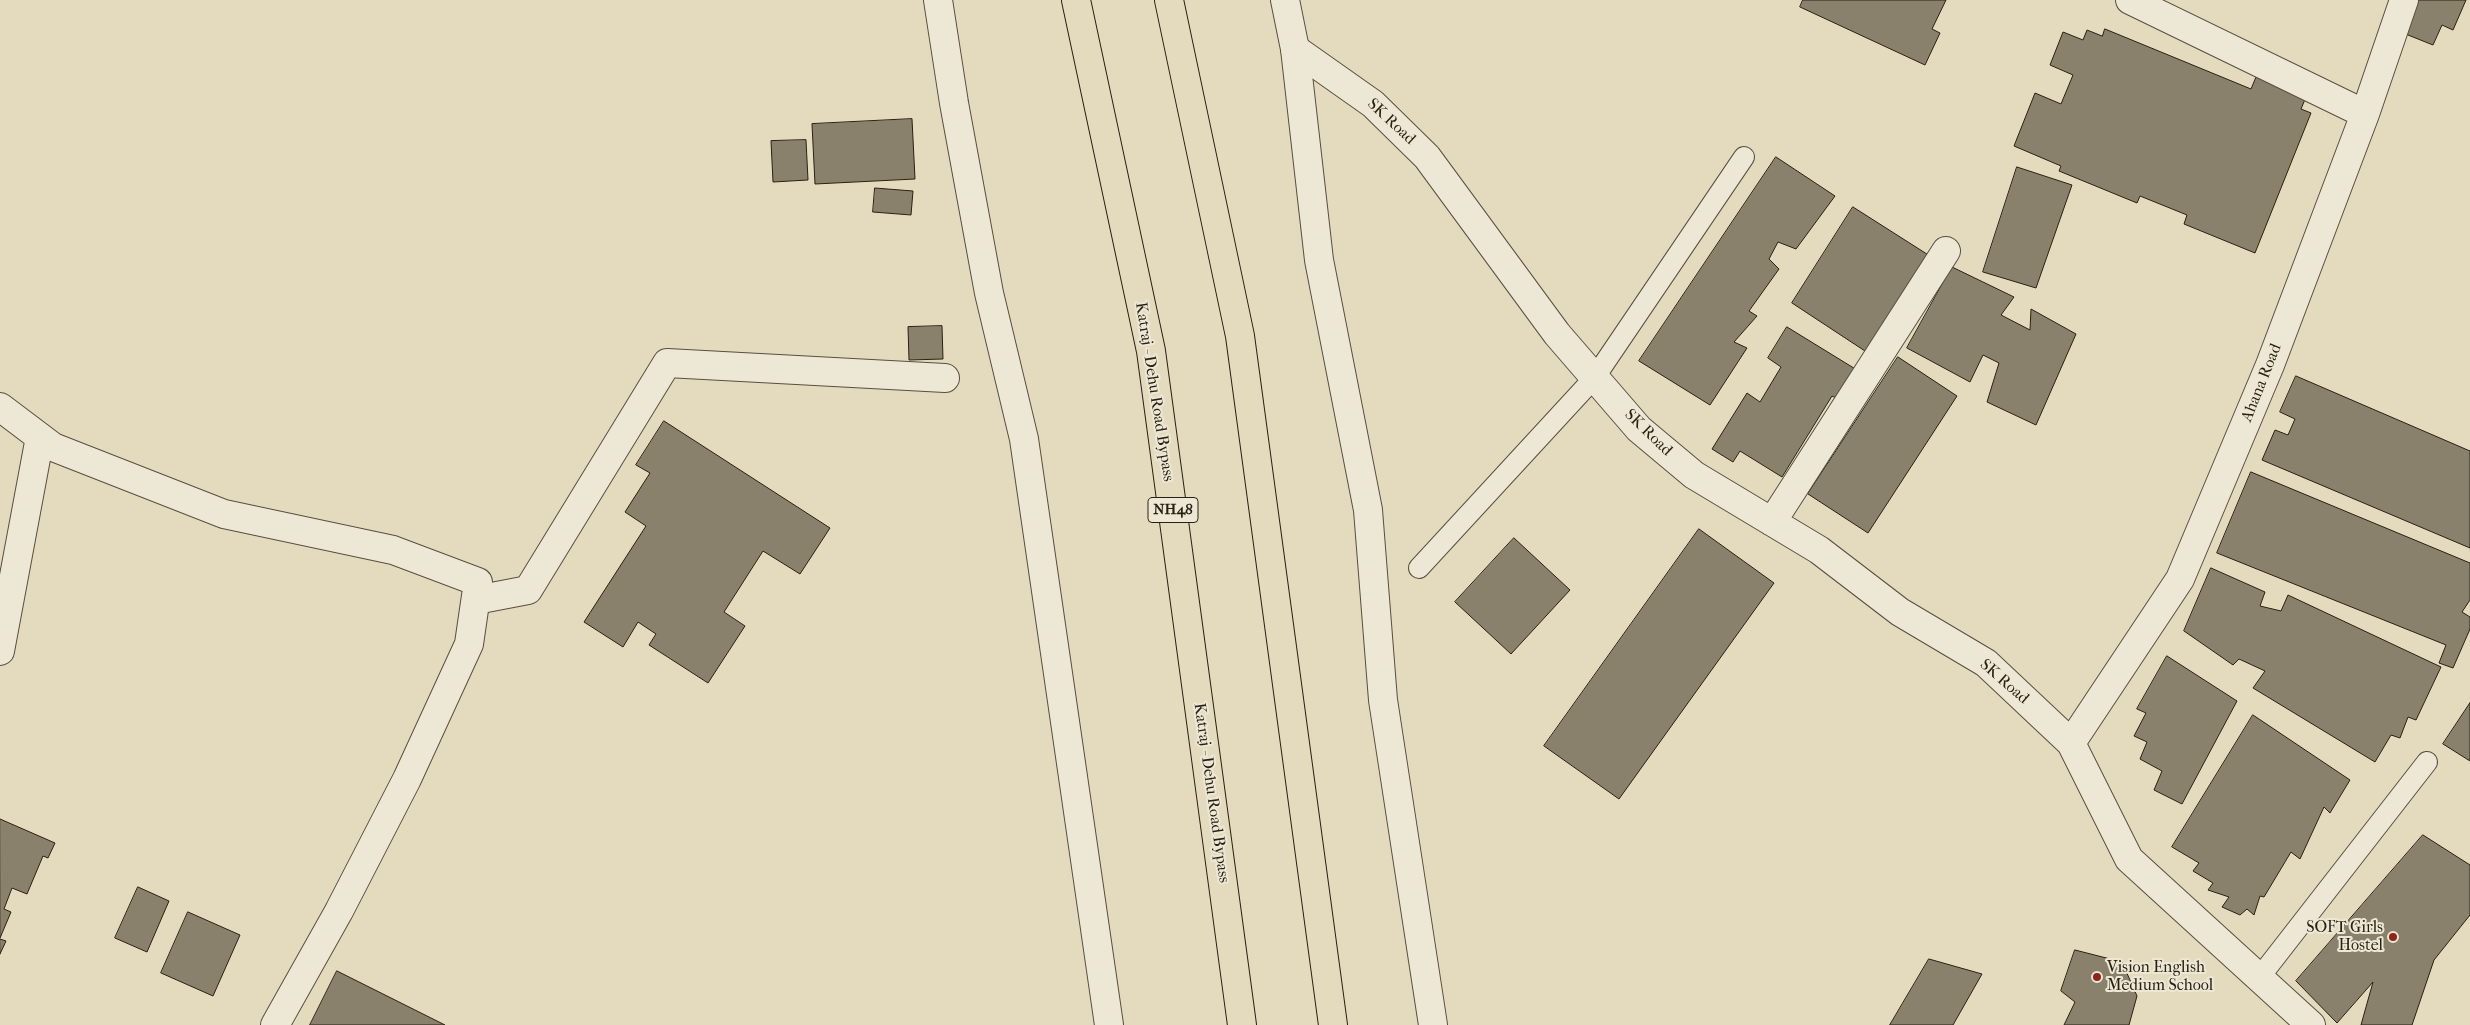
<!DOCTYPE html>
<html>
<head>
<meta charset="utf-8">
<style>
	body { margin:0 }
	canvas { display:block; background:#e4dbbf }
</style>
</head>
<body>
<canvas width="2470" height="1025"></canvas>
<script>
const context = document.querySelector('canvas').getContext('2d');
context.lineJoin = 'round';
function paint(path, color) { context.fillStyle = color; context.fill(path, 'evenodd'); }
function strokePath(path, color, width, dash) { context.strokeStyle = color; context.lineWidth = width; context.lineCap = dash ? 'butt' : 'round'; context.setLineDash(dash || []); context.stroke(path); }
function drawText(font, color, halo, rows, align = 'center') {
  context.font = font + ' "IM FELL French Canon",serif'; context.lineWidth = 4; context.setLineDash([]); context.textBaseline = 'middle'; context.strokeStyle = halo; context.fillStyle = color; for (const [text, x, y, turn = 0] of rows) {
    context.save(); context.translate(x, y); context.rotate((+turn || 0) * Math.PI / 180); context.textAlign = isNaN(turn) ? turn : align; if (halo) context.strokeText(text, 0, 0); context.fillText(text, 0, 0); context.restore();
  }
}
const building = new Path2D(`
	M1803 0H1946L1932 29 1940 33 1925 65 1800 7Z
	M2417 0H2466L2453 30 2442 25 2433 45 2403 33Z
	M2105 29 2251 89 2256 77 2306 97 2301 109 2311 113 2255 253 2184 224 2187 215 2140 196 2137 203 2059 171 2061 166 2014 146 2035 93 2061 104 2073 75 2050 65 2063 32 2083 40 2087 30 2102 36Z
	M912 119 915 179 815 184 812 124Z
	M806 140 808 180 773 182 771 141Z
	M1776 157 1835 196 1796 249 1778 242 1769 259 1779 269 1749 311 1757 316 1734 342 1747 348 1710 405 1639 361Z
	M2017 167 2072 185 2036 288 1983 272Z
	M875 188 913 191 911 215 873 212Z
	M1853 207 1930 256 1868 353 1792 303Z
	M1952 267 2014 297 2001 315 2030 330 2031 309 2076 334 2036 425 1987 402 1999 363 1983 355 1970 382 1907 348Z
	M942 326 943 359 909 360 908 327Z
	M1787 327 1857 370 1840 400 1832 396 1782 477 1740 451 1733 462 1712 449 1747 393 1760 402 1781 367 1768 358Z
	M1898 357 1957 396 1868 533 1808 494Z
	M2296 376 2470 451V548L2262 460 2275 430 2288 435 2295 419 2280 412Z
	M664 421 830 528 800 574 763 551 724 612 745 626 708 683 649 645 656 634 638 622 623 647 584 622 646 526 625 512 650 473 636 465Z
	M2251 472 2470 563V600L2462 612 2470 617V629L2453 668 2439 663 2446 645 2217 553Z
	M1699 529 1774 583 1619 799 1544 746Z
	M1514 538 1570 590 1511 654 1455 602Z
	M2211 568 2265 592 2260 606 2281 611 2288 595 2441 667 2416 720 2408 717 2400 738 2391 735 2375 762 2253 688 2265 671 2239 659 2233 665 2184 631Z
	M2167 656 2237 701 2182 804 2154 790 2162 771 2140 759 2147 742 2134 736 2146 713 2137 709Z
	M2470 703V761L2443 744Z
	M2253 715 2350 780 2330 813 2324 807 2300 859 2291 852 2264 897 2260 896 2254 915 2247 909 2240 915 2222 907 2229 897 2208 890 2213 883 2193 871 2199 863 2172 847Z
	M0 819 55 843 48 858 43 856 27 894 12 888 4 909 11 912 0 938Z
	M2423 835 2470 865V915L2434 960 2412 1025H2361L2373 982 2337 1023 2296 981Z
	M138 887 169 901 147 952 115 938Z
	M188 912 240 935 213 996 161 973Z
	M0 939 6 941 0 954Z
	M2075 950 2122 962 2137 996 2129 1025H2064L2075 1002 2061 991Z
	M1929 959 1982 974 1953 1025H1890Z
	M337 971 445 1025H310Z`);
paint(building, '#8a816c');
strokePath(building, '#292013', 1);
const service = new Path2D(`
	M1419 568 1595 377 1744 157
	M2259 978 2427 762`);
const minor = new Path2D(`
	M2130 0 2365 114
	M1295 49 1373 104 1427 157 1557 334 1639 429 1694 475 1819 550 1900 612 1986 663 2071 743 2129 859 2311 1025
	M0 407 53 447 224 514 393 550 478 582 469 644 407 779 339 911 275 1025
	M1772 522 1946 251
	M476 600 528 590 667 363 945 378
	M0 651 40 437
	M2071 743 2180 579 2270 365 2365 114 2404 0`);
const tertiary = new Path2D(`
	M938 0 954 103 989 293 1024 439 1109 1025
	M1285 0 1295 49 1319 260 1368 510 1383 700 1433 1025`);
const trunk = new Path2D(`
	M1076 0 1151 351 1242 1025
	M1169 0 1240 336 1333 1025`);
strokePath(service, '#584f3e', 22);
strokePath(minor, '#584f3e', 30);
strokePath(tertiary, '#584f3e', 30);
strokePath(trunk, '#292013', 30);
strokePath(service, '#ede8d5', 20);
strokePath(minor, '#ede8d5', 28);
strokePath(tertiary, '#ede8d5', 28);
strokePath(trunk, '#e4dbbf', 28);
for (const [x, y, r, color] of [
	[2393,937,5,"#8f2418"],
	[2097,977,5,"#8f2418"]
]) { const dot = new Path2D(); dot.arc(x, y, r, 0, 2 * Math.PI); context.fillStyle = color; context.fill(dot); strokePath(dot, '#ede8d5', 2); }
for (const [x, y, w] of [
	[1173,510,50]
]) { const box = new Path2D(); box.roundRect(x - w / 2, y - 12.5, w, 25, 4); context.fillStyle = '#ede8d5'; context.fill(box); strokePath(box, '#292013', 1); }
drawText('bold 15px', '#292013', null, [
	["NH48",1173,510]
]);
drawText('16px', '#292013', '#ede8d5', [
	["SK Road",1391,122,43],
	["Ahana Road",2262,383,-68],
	["Katraj - Dehu Road Bypass",1154,392,81],
	["SK Road",1648,433,44],
	["SK Road",2004,682,41],
	["Katraj - Dehu Road Bypass",1211,793,82]
]);
drawText('16px', '#292013', '#ede8d5', [
	["SOFT Girls",2383,928],
	["Hostel",2383,946],
	["Vision English",2107,968,"left"],
	["Medium School",2107,986,"left"]
], 'right');
</script>
</body>
</html>
